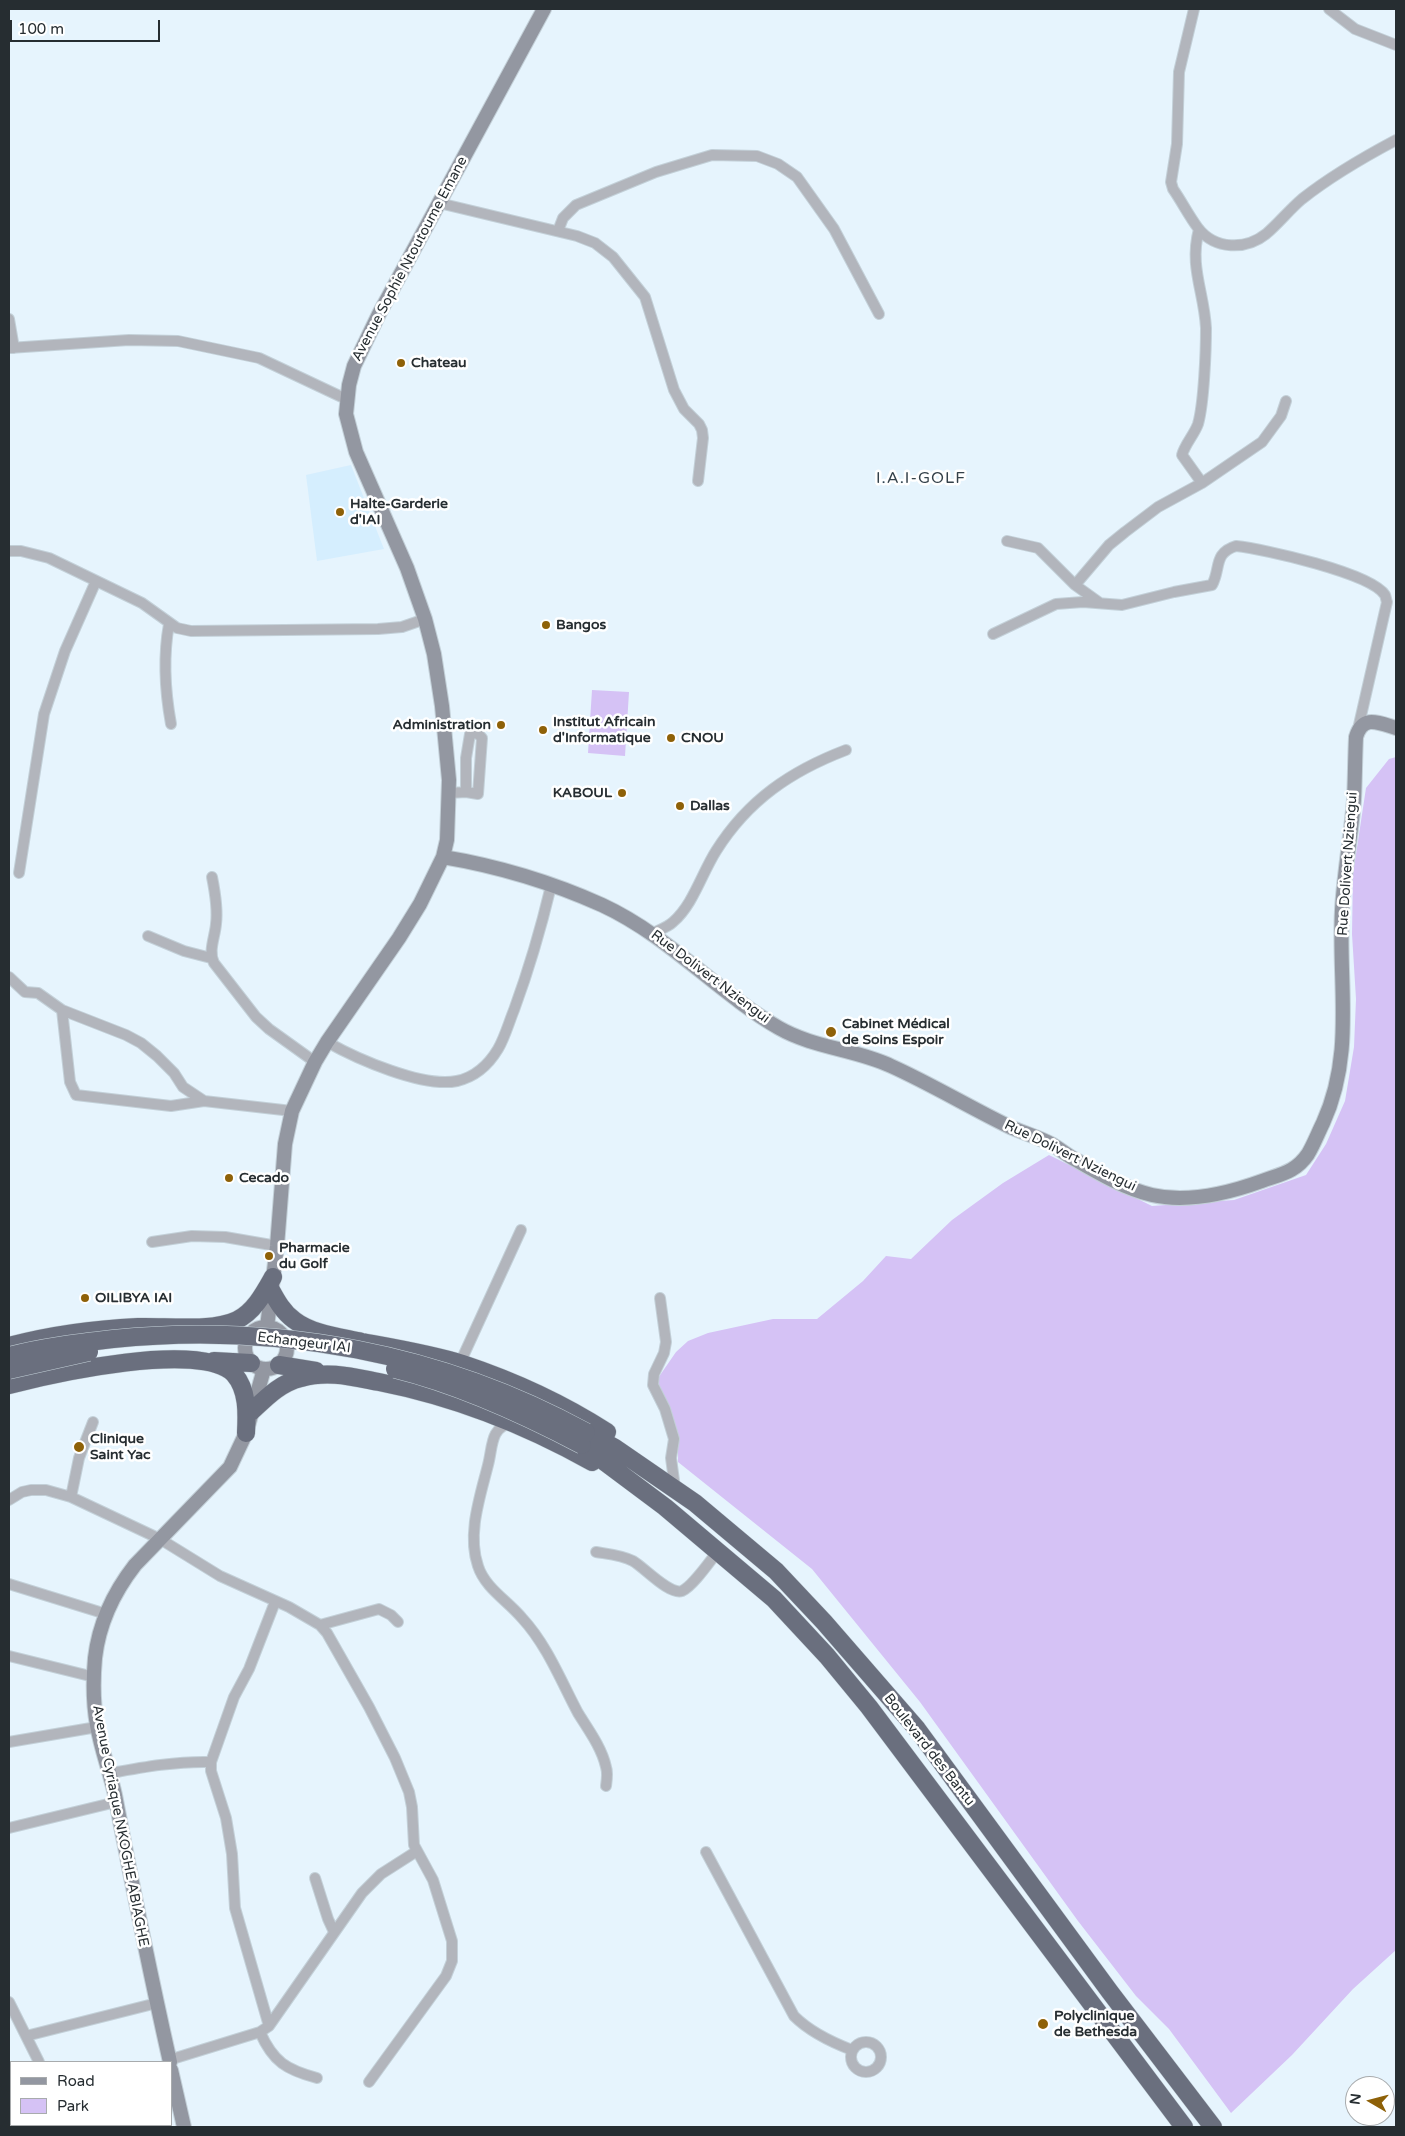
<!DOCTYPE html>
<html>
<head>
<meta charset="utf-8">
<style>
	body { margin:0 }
	#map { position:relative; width:1405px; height:2136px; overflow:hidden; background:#e6f4fd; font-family:"Varela Round",sans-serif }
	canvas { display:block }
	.frame { position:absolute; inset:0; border:10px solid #262d31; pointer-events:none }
	.legend { position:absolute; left:10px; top:2061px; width:162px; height:65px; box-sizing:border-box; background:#fff; border:1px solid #a8abad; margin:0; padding:6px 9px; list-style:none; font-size:15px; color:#262d31 }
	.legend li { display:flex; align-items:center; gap:10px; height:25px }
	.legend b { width:25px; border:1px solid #a8abad }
	.north { position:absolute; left:1345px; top:2076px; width:50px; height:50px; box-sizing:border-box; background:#fff; border:1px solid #a8abad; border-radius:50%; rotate:278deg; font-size:14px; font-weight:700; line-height:20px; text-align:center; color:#262d31 }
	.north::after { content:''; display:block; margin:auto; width:18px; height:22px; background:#8e6108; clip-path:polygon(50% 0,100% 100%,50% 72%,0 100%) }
	.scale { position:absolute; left:10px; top:20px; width:150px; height:22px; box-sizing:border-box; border:2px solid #262d31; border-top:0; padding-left:6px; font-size:15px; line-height:18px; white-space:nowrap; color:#262d31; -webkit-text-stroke:4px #fff; paint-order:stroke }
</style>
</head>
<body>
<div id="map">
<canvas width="1405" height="2136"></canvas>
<div class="frame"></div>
<ul class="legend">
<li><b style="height:6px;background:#9397a1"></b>Road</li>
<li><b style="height:14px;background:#d5c2f5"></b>Park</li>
</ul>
<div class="north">N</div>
<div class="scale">100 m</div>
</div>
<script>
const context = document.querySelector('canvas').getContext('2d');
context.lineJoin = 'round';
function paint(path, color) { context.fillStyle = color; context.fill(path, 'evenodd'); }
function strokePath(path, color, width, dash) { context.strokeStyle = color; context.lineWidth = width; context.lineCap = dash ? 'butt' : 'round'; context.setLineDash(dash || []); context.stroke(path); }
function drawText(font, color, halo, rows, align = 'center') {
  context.font = font + ' "Varela Round",sans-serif'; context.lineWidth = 5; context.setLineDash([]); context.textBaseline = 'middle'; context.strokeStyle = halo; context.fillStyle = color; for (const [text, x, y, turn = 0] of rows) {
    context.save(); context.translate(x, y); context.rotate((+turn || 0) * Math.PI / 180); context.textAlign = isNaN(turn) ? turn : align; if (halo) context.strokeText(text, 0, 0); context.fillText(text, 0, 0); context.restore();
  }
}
paint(new Path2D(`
	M351 465 384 549 317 561 306 475Z`), '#d5eefe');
paint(new Path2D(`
	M592 690 629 692 625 756 588 753Z
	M1396 757V1950L1353 1989 1292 2055 1231 2113 1169 2029 1136 1996 1078 1921 920 1702 812 1569 678 1462C680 1432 667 1408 656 1381L676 1352 688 1341 708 1333 773 1319H817L863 1281 886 1256 911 1259 952 1220 1003 1183 1049 1155 1152 1206 1234 1200 1306 1175 1326 1144 1345 1101 1354 1047 1356 999 1352 934 1353 874 1366 788 1389 759Z`), '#d5c2f5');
const street = new Path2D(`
	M1194 9 1179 72 1177 144 1171 182 1173 189C1182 202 1189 216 1198 228 1215 250 1246 250 1266 234 1279 223 1289 210 1302 199 1331 176 1364 157 1396 140
	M1329 9 1355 29 1396 45
	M439 203 577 236 595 243 613 257 645 297 674 390 684 409 699 424 702 430 703 438 698 481
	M1199 229C1189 267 1204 291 1206 328 1206 350 1204 403 1198 424 1194 435 1185 444 1182 455L1202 483
	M558 231 563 218 576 205 656 172 712 155 757 156 778 164 797 177 834 229 879 314
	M9 319 14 348
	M9 348 129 340 178 341 259 358 346 399
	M1007 541 1038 548 1075 585 1100 603
	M9 551H21L49 558 142 603 177 628 191 631 378 629 402 627 425 619
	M1075 585 1109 545 1125 532 1158 507 1202 483 1262 442 1281 416 1286 401
	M169 624C163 657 165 691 171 724
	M993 634 1056 604 1083 602 1122 605 1174 592 1212 585C1221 569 1213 553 1236 546 1264 549 1371 573 1385 595 1386 597 1386 600 1387 602L1358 729
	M449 793 466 792V758L470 734 477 733 482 738 478 794 466 792
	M19 873 44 714 65 651 96 581
	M212 877C215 892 218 909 216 924 215 937 208 951 214 963L256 1017 269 1029 315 1062
	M653 933C659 930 668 927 673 922 693 905 702 873 716 851 748 800 791 771 846 750
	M148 936 184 951 211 958
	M9 977 25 992 38 993 62 1010 70 1082 76 1095 171 1106 204 1101 292 1111
	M62 1010 126 1035 141 1043 157 1056 174 1073 183 1087 204 1101
	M327 1042C357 1059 423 1088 457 1081 475 1077 489 1064 498 1049 505 1037 509 1022 514 1010 529 969 541 928 551 886
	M152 1242 192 1236 225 1237 277 1246
	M660 1298 666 1342 664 1353 654 1374 653 1385 665 1409 674 1439 671 1458 675 1488
	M460 1363 521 1230
	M511 1423C490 1428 493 1446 488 1465 480 1497 467 1534 478 1566 485 1588 508 1601 522 1618 547 1645 561 1681 578 1713 588 1729 602 1748 606 1767 608 1773 607 1779 606 1786
	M71 1497 79 1458 93 1422
	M9 1500 22 1492 31 1490H46L71 1497 160 1539 220 1576 289 1607 320 1625 327 1633 369 1707 395 1758 409 1792 412 1807 414 1845 433 1880 452 1941V1961L446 1976 369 2082
	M596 1552C608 1554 622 1555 633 1561 645 1568 669 1595 682 1591 693 1586 710 1561 718 1551
	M9 1584 106 1614
	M320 1625 379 1609 391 1615 398 1622
	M9 1656 94 1677
	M9 1742 97 1727
	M111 1773C144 1767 177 1761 211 1762
	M9 1828 116 1802
	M706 1852 794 2016C810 2032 831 2042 852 2050
	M315 1878 328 1919 334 1932
	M9 2002 39 2062
	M269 2026 235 1908 232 1854 226 1818 211 1771V1762L234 1697 249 1669 275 1602
	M260 2032C273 2062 287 2070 317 2078
	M26 2036 157 2003
	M851 2057a15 15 0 1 1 30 0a15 15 0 1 1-30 0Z
	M169 2060 260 2032 269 2026 362 1893 381 1874 417 1851
	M71 2125 73 2127`);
const secondary = new Path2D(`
	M443 857C497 866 553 883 602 905 669 936 717 992 779 1028 814 1048 855 1049 891 1066 931 1084 969 1107 1008 1126 1023 1133 1039 1137 1053 1145 1061 1150 1068 1156 1076 1160 1100 1174 1126 1189 1152 1195 1187 1203 1229 1193 1262 1181 1281 1174 1296 1172 1308 1154 1314 1144 1318 1133 1323 1123 1355 1053 1338 984 1342 910 1344 873 1351 837 1354 800 1355 779 1355 758 1356 737 1363 714 1379 723 1396 728
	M245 1348a21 21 0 1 1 42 0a21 21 0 1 1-42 0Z
	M267 1327 277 1246 285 1144 292 1111 315 1062 327 1042 399 938 420 904 443 857 447 840 449 780 442 706 434 654 425 619 407 568 356 452 346 414 349 385 354 366 379 314 544 9
	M170 2062C150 1973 132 1884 115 1795 110 1772 101 1749 97 1725 93 1703 93 1680 95 1658 99 1623 114 1592 135 1565L230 1467 246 1433 264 1369
	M171 2070 184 2127`);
const highway = new Path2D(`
	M271 1290C277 1301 283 1312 294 1320 312 1334 340 1337 362 1342 395 1348 431 1354 463 1364 514 1381 562 1403 607 1432
	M9 1346C51 1335 94 1329 138 1327 166 1326 212 1332 237 1320 254 1312 264 1293 273 1277
	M214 1361 251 1363
	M279 1365 316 1371
	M9 1385C52 1374 201 1340 234 1374 248 1390 247 1413 246 1433
	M251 1412C266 1398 280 1383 301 1378 328 1370 353 1377 379 1382 455 1397 526 1425 592 1462
	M586 1432 615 1448 695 1503 776 1571 824 1622 917 1729 1110 1992 1213 2127
	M582 1445 665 1507 774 1599 827 1656 869 1707 1184 2127`);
strokePath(street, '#c3d0d8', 12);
strokePath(secondary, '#c3d0d8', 16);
strokePath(highway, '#c3d0d8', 19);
strokePath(street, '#b2b5bc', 10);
strokePath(secondary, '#9397a1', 14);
strokePath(highway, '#6a6f7e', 18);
const highwayBridge = new Path2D(`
	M9 1356C43 1347 78 1343 113 1339 276 1322 442 1353 586 1432
	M395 1369C460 1385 523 1414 582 1445
	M9 1370 89 1352`);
strokePath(highwayBridge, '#c3d0d8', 19, []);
strokePath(highwayBridge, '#6a6f7e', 18);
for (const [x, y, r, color] of [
	[401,363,5,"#8e6108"],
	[340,512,5,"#8e6108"],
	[546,625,5,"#8e6108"],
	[501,725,5,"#8e6108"],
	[543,730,5,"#8e6108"],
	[671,738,5,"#8e6108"],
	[622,793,5,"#8e6108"],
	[680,806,5,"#8e6108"],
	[831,1032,6,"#8e6108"],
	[229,1178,5,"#8e6108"],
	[269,1256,5,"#8e6108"],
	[85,1298,5,"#8e6108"],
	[79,1447,6,"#8e6108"],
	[1043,2024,6,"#8e6108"]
]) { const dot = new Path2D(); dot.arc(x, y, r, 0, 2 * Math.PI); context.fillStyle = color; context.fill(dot); strokePath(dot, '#fff', 2); }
drawText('14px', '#262d31', '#fff', [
	["Avenue Sophie Ntoutoume Emane",410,259,-62],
	["Rue Dolivert Nziengui",1348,864,-86],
	["Rue Dolivert Nziengui",710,977,37],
	["Rue Dolivert Nziengui",1070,1156,26],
	["Echangeur IAI",304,1343,7],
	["Boulevard des Bantu",929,1750,52],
	["Avenue Cyriaque NKOGHE ABIAGHE",120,1826,79]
]);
drawText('bold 14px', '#262d31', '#fff', [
	["Chateau",411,363],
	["Halte-Garderie",350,504],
	["d'IAI",350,520],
	["Bangos",556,625],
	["Institut Africain",553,722],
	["d'Informatique",553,738],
	["Administration",491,725,"right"],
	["CNOU",681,738],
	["KABOUL",612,793,"right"],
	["Dallas",690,806],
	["Cabinet Médical",842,1024],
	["de Soins Espoir",842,1040],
	["Cecado",239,1178],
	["Pharmacie",279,1248],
	["du Golf",279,1264],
	["OILIBYA IAI",95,1298],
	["Clinique",90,1439],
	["Saint Yac",90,1455],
	["Polyclinique",1054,2016],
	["de Bethesda",1054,2032]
], 'left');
context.letterSpacing = '1px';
drawText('16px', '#34414a', '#fff', [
	["I.A.I-GOLF",921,479]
]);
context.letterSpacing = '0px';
</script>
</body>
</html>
